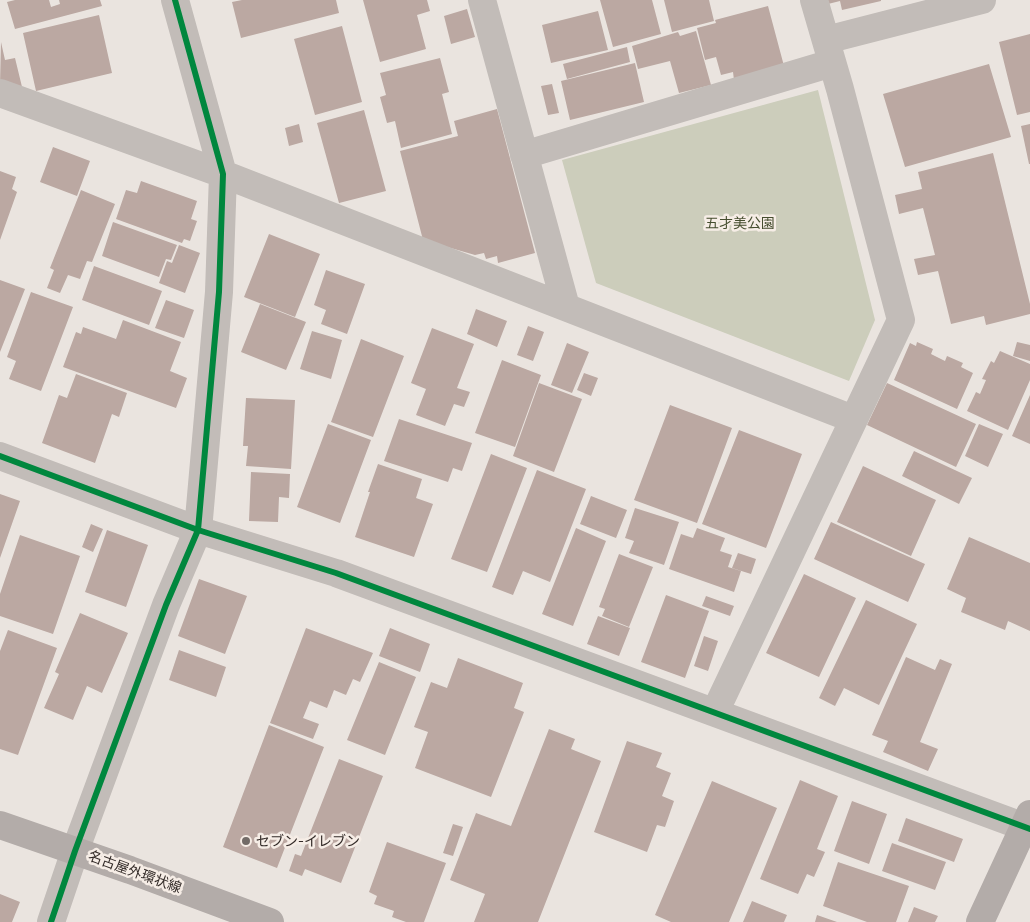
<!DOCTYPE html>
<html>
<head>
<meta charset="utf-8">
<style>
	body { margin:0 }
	canvas { display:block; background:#eae4df }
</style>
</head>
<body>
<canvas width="1030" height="922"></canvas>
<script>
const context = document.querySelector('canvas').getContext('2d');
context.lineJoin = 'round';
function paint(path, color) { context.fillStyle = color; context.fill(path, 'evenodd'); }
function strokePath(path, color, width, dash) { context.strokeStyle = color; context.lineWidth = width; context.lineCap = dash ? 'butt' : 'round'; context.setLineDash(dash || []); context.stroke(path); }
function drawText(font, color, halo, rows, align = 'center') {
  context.font = font + ' Commissioner,"Noto Sans JP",sans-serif'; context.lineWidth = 5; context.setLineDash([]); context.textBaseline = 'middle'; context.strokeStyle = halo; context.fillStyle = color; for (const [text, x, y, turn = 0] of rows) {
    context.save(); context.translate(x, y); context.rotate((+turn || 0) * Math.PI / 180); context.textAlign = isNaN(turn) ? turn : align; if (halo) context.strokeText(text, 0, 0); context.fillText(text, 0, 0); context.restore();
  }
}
paint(new Path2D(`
	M818 90 875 320 849 381 596 283 562 160Z`), '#cccdbb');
paint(new Path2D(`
	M15 0H49L51 7 60 4 59 0H100L102 6 15 29 7 2Z
	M242 0H336L339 13 241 38 232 2Z
	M363 0H427L430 11 417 15 426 49 380 62Z
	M600 0H652L661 34 613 47Z
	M664 0H709L714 21 672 32Z
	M823 0H881V1L842 10 840 1 824 5Z
	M768 6 784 66 734 80 733 72 721 75 716 57 705 60 697 28 716 23 715 20Z
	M467 9 475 37 451 44 444 16Z
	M598 11 608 50 551 63 542 25Z
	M99 15 112 73 36 91 23 33Z
	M342 26 362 102 315 115 294 39Z
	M696 31 711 85 679 93 670 61 638 69 632 46 678 32 680 36Z
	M1030 34V112L1017 115 999 42Z
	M1 42 5 60 15 58 23 91 0 85Z
	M627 47 630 62 567 79 563 64Z
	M440 58 449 92 442 94 452 134 401 148 395 121 387 123 380 97 386 95 380 73Z
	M635 63 644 102 570 120 561 81Z
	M989 64 1011 137 905 167 883 94Z
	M552 84 559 113 548 115 541 86Z
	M497 109 535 253 498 263 497 256 486 259 484 253 475 255 423 240 400 151 458 136 454 121Z
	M364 110 386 191 339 203 317 123Z
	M299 124 303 142 289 146 285 128Z
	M1030 124V164H1029L1021 126Z
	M53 147 90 161 77 196 40 182Z
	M993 153 1030 304V314L986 325 984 316 951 324 938 271 918 275 914 259 935 255 923 208 899 214 895 195 922 189 918 172Z
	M0 171 16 177 12 189 17 192 0 240Z
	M141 181 197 201 191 219 197 221 190 241 184 239 182 243 116 219 126 190 137 193Z
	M81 190 115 204 92 262 87 261 80 279 68 275 60 293 47 288 54 270 50 268Z
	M113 222 177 245 171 260 166 259 159 277 102 256Z
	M269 234 320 254 295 317 244 297Z
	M179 245 200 253 185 293 159 283 167 261 172 263Z
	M94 266 162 291 149 325 82 300Z
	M326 270 365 284 347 334 321 324 326 310 314 305Z
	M0 280 25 289 0 352Z
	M31 292 73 307 41 391 9 379 16 361 7 357Z
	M166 300 194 310 184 338 155 328Z
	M260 304 306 322 286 370 241 352Z
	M476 309 507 321 497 347 467 334Z
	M123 320 181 342 170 371 187 378 176 408 63 367 76 332 81 334 83 327 116 339Z
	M528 326 544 332 533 361 517 355Z
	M432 328 474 344 457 388 470 392 464 407 454 404 445 426 416 415 426 389 411 383Z
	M312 331 342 340 331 379 300 369Z
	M361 339 404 356 373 437 331 422Z
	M917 342 933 349 931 354 945 361 947 356 963 363 961 367 973 373 957 409 894 380 910 343 916 346Z
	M1017 342 1030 345V361L1013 356Z
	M567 343 589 352 572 393 551 385Z
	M1000 351 1030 364V380L1008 430 967 411 976 392 980 394 986 380 982 379 991 361 994 363Z
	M502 360 541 375 515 447 475 433Z
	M584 373 598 378 591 396 577 390Z
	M76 374 127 393 119 417 112 414 95 463 42 443 59 395 67 398Z
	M539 383 582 399 554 472 513 456Z
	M887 383 976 424 956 467 867 425Z
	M1030 395V444L1012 436Z
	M246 398 295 400 291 469 246 466 248 446H243Z
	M670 405 732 428 697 523 634 500Z
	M399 419 472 443 462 471 453 468 448 482 384 461Z
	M328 424 371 440 340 523 297 507Z
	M979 424 1003 434 988 467 965 456Z
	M739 430 802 454 766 548 702 524Z
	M914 451 972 478 959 504 902 476Z
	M491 454 527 468 487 572 451 559Z
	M378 464 422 479 416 498 433 504 414 557 355 537 370 492H368Z
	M863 466 936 500 911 556 837 522Z
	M537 470 586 489 550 582 523 571 513 595 492 587Z
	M251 472 290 474 289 498 279 497 278 522 249 521Z
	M0 494 20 501 0 558Z
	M591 496 627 510 616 538 580 524Z
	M635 508 679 522 664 565 629 553 634 541 625 538Z
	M831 522 925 564 908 602 814 559Z
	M91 524 103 529 93 552 82 547Z
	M576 528 606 541 573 626 542 614Z
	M697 528 725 538 720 551 732 555 728 567 741 571 734 592 669 569 681 534 693 538Z
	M107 530 148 545 126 607 85 592Z
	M20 535 80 556 53 634 0 616V594Z
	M969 537 1030 563V631L1008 621 1005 630 961 612 966 598 947 589Z
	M738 553 756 559 751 574 732 568Z
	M619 554 653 567 629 627 602 616 605 609 599 607Z
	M804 574 856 598 819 677 766 653Z
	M199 579 247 596 225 654 178 636Z
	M666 595 709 611 685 678 641 662Z
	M706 596 734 606 730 616 702 606Z
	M866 600 917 624 879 705 844 688 835 706 819 698Z
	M80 613 128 633 102 693 87 686 73 720 44 708 59 674 55 672Z
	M598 616 630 628 619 656 587 644Z
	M306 628 373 653 360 682 353 679 346 695 334 690 327 708 310 701 303 718 319 724 313 739 270 723Z
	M390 628 430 644 420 672 379 656Z
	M8 630 57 648 18 755 0 749V651Z
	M704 636 718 641 708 671 694 666Z
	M179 650 226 667 216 697 169 680Z
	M906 657 935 670 940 659 952 664 920 742 938 749 928 771 883 752 888 741 872 735Z
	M458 658 523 683 514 708 524 712 491 797 415 768 428 732 414 727 431 682 447 688Z
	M379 662 416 677 385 755 347 740Z
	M269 725 324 747 277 868 223 847Z
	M549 729 575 739 571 749 601 761 538 922H474L485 894 450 880 476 813 511 826Z
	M627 741 662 753 656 767 671 773 662 796 674 801 665 827 657 825 647 852 594 832Z
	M339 759 383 776 341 883 305 869 302 876 289 871 295 854 301 856Z
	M800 780 838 796 817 849 825 852 814 877 807 874 798 894 760 879Z
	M712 781 777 808 729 922H671L655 915Z
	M852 801 887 814 869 864 834 851Z
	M906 818 963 839 954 862 898 841Z
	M453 824 463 827 453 856 443 853Z
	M387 842 446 863 424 922H406L392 917 394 911 374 904 377 896 369 892Z
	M892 843 946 862 935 890 882 871Z
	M838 862 909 886 896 922H867L823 906Z
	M0 894 20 902 12 922H0Z
	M752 901 787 915 784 922H743Z
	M914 907 938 916 935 922H908Z
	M817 915 837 922H815Z`), '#bba8a2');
strokePath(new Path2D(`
	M482 0 566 307
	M826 40 982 0
	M0 93 223 174 853 419
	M524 155 832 63
	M0 456 198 530 336 573 1030 829
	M715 712 901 320 840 89 814 0
	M51 922 75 851 166 605 198 530 219 292 223 174 175 0`), '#c2bcb8', 28);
strokePath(new Path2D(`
	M0 825 130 870 270 922
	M980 922 1030 814`), '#b3aca9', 28);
strokePath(new Path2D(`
	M0 456 198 530 336 573 1030 829
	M51 922 75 851 166 605 198 530 219 292 223 174 175 0`), '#00873e', 6);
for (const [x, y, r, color] of [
	[246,841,5,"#726b67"]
]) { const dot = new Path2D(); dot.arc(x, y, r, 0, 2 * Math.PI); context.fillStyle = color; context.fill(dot); strokePath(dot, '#f6ede6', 2); }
drawText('14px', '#454d2e', '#f6ede6', [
	["五才美公園",740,223]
]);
drawText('14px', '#322a27', '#f6ede6', [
	["セブン-イレブン",256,841]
], 'left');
drawText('14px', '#322a27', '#f6ede6', [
	["名古屋外環状線",135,872,20]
]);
</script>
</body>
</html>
